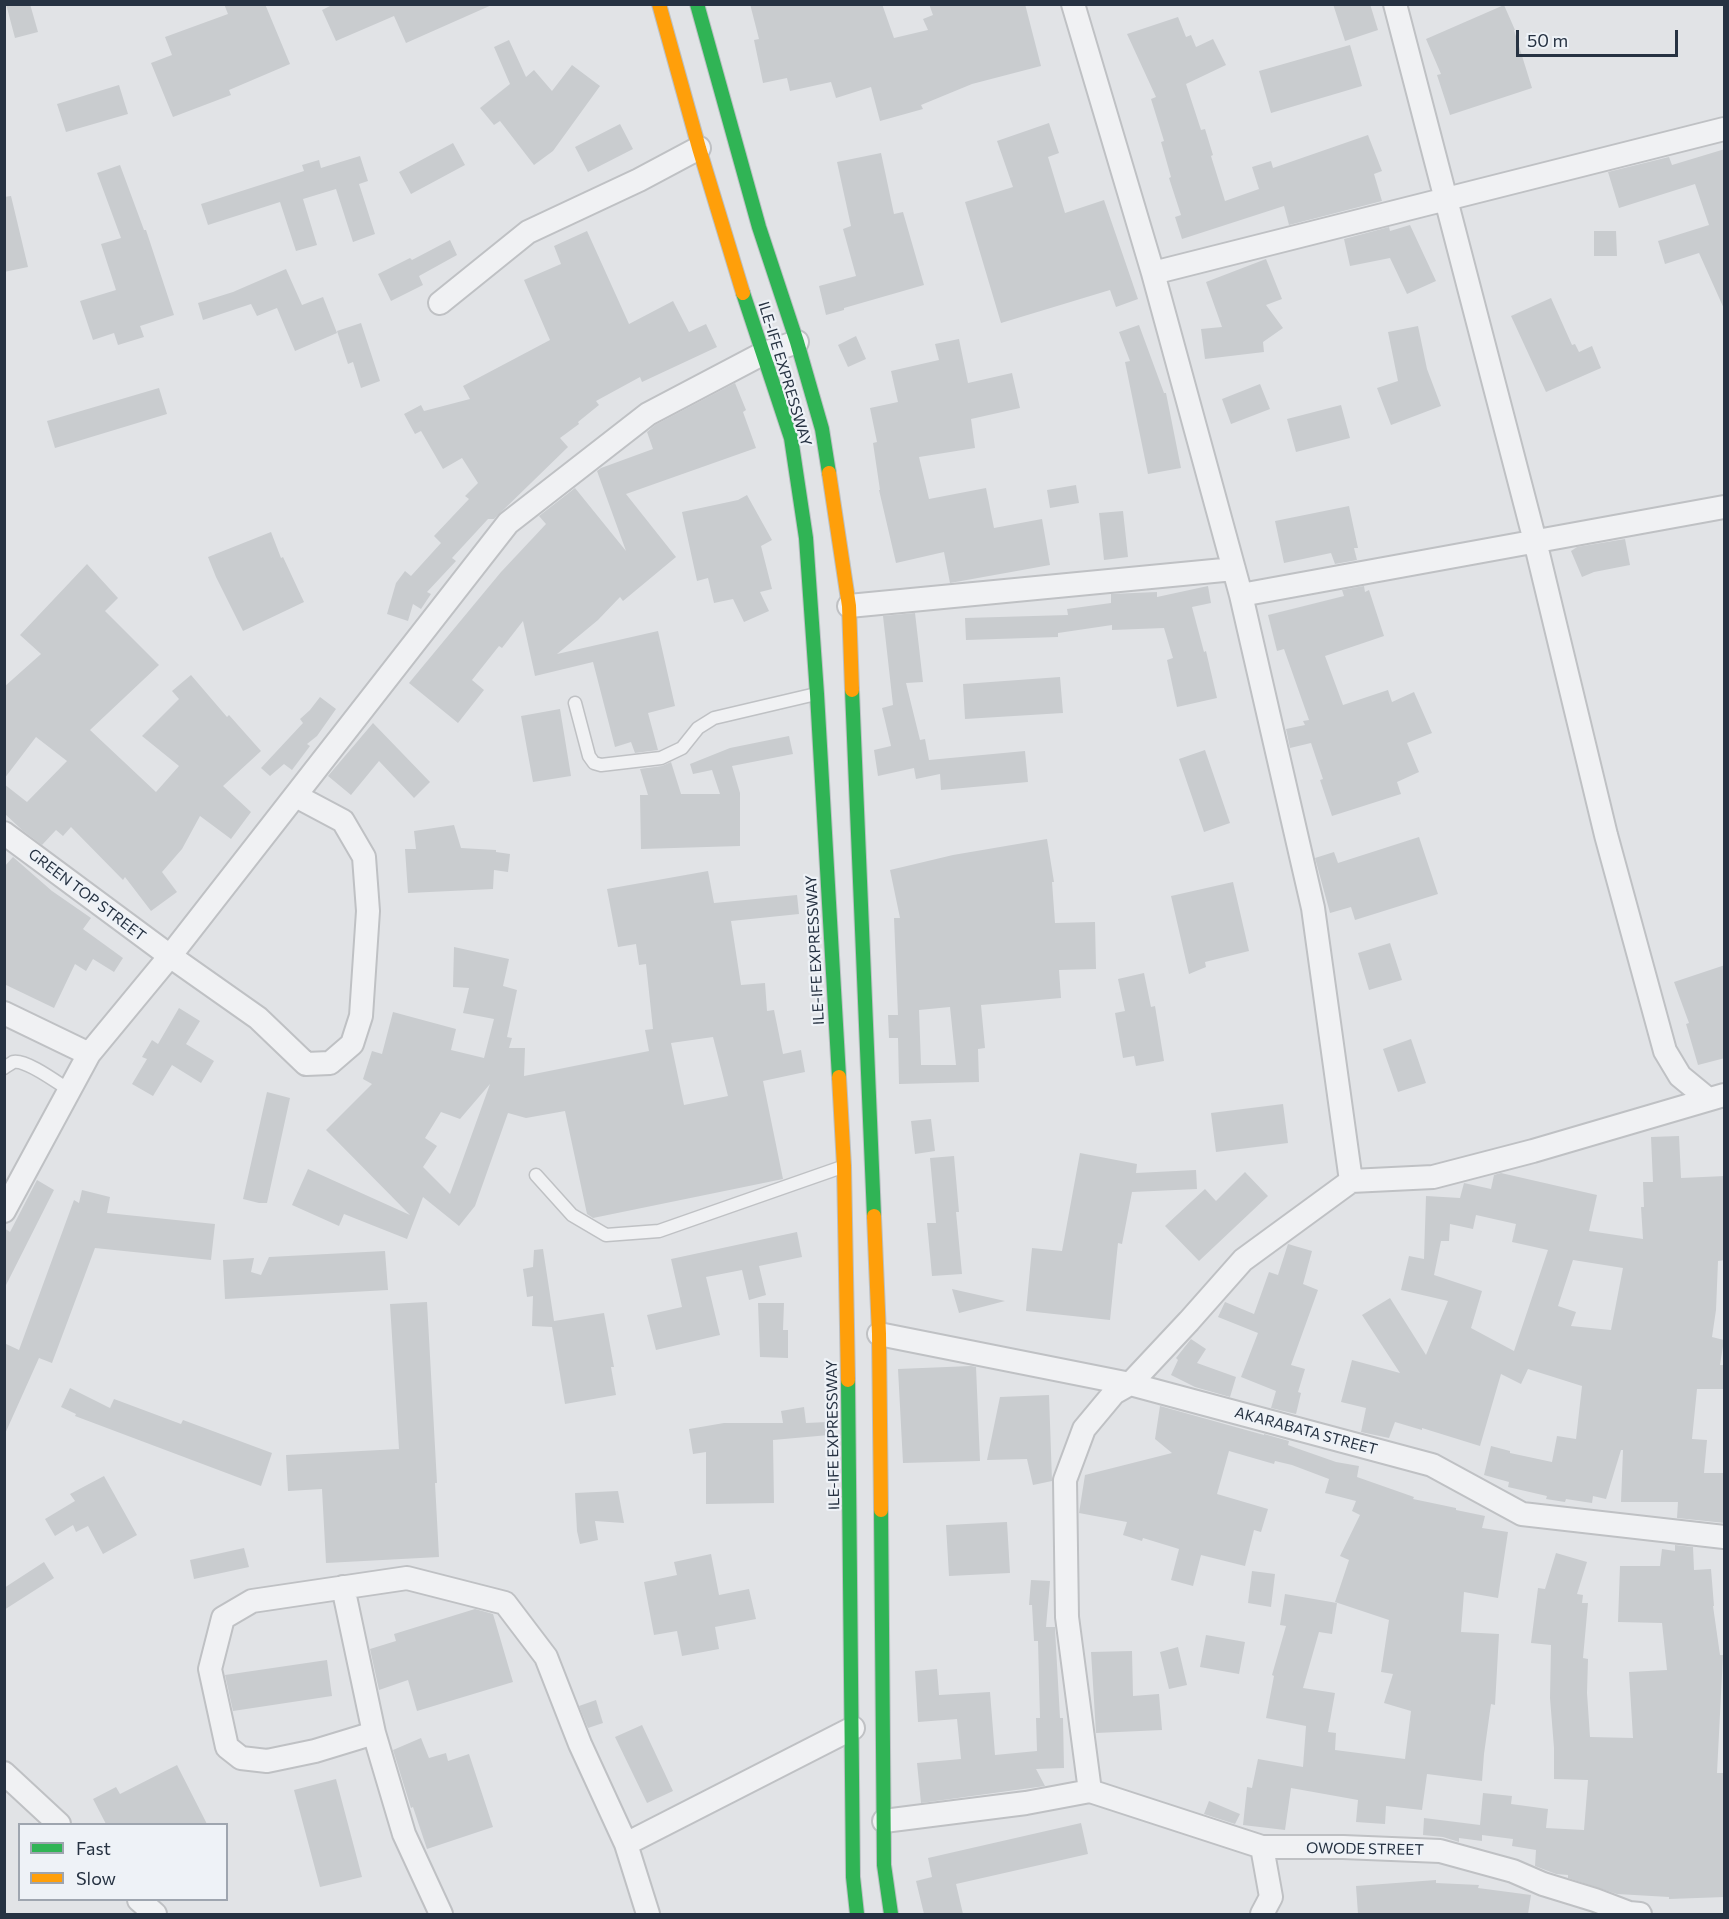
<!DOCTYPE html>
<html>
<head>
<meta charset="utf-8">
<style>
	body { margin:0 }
	#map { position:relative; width:1729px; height:1919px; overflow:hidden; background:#e1e3e6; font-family:Commissioner,sans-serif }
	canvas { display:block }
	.frame { position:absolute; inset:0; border:6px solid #263242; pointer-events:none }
	.legend { position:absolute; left:18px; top:1823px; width:210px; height:78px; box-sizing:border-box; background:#eef2f7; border:2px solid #9ea5af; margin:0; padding:8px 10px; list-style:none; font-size:18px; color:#263242 }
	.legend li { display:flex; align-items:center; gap:12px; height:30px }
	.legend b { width:30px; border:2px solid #9ea5af }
	.scale { position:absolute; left:1516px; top:30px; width:162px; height:27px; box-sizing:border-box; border:3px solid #263242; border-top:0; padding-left:8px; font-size:18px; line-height:21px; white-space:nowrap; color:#263242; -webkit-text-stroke:4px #eef2f7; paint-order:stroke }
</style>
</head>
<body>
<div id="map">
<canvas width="1729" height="1919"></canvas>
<div class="frame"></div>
<ul class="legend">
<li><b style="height:8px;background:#30b455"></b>Fast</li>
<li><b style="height:8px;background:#ff9f0a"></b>Slow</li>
</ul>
<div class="scale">50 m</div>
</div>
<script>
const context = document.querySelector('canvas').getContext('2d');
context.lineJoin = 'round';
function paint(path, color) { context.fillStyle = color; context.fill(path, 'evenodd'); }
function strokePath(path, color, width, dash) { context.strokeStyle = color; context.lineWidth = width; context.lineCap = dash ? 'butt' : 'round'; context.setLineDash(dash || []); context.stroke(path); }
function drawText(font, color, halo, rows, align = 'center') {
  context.font = font + ' Commissioner,sans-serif'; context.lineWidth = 4.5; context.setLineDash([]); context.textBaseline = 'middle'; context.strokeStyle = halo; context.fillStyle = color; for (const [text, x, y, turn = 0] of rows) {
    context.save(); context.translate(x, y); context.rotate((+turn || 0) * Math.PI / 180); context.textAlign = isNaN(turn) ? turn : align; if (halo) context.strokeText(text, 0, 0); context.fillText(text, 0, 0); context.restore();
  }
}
paint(new Path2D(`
	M6 4H30L38 32 15 38Z
	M224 4H265L290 64 229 90 231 95 173 117 151 63 172 55 165 37 228 14Z
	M334 4H494L406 43 394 16 336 41 322 10Z
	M750 4H882L894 38 928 30 923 19 933 15 929 4H1025L1041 66 972 84 921 105 923 109 880 121 871 87 836 98 831 82 790 91 787 78 763 83 754 40 759 39Z
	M1333 4H1370L1378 30 1345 41Z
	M1504 5 1515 30H1514L1532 88 1450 115 1437 75 1441 74 1426 39Z
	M1178 17 1186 37 1191 35 1196 47 1213 39 1226 65 1186 84 1201 130 1205 129 1213 155 1211 156 1225 201 1259 189 1252 167 1271 161 1273 168 1368 135 1382 171 1374 174 1382 201 1289 225 1284 206 1182 239 1175 217 1181 215 1169 178 1171 177 1161 142 1164 141 1151 99 1156 97 1127 34Z
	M509 40 526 77 534 70 552 91 572 65 600 86 553 151 534 165 500 121 494 125 480 108 510 84 494 47Z
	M1350 45 1362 86 1271 113 1259 71Z
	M119 85 128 114 66 132 57 104Z
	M1049 123 1059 153 1048 157 1065 213 1104 200 1138 299 1116 307 1110 290 1001 323 965 202 1013 187 997 141Z
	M620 124 633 149 588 172 575 147Z
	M453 143 465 165 411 194 399 172Z
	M1725 149V311L1699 253 1665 264 1658 241 1709 225 1695 184 1619 208 1608 172 1669 157 1672 165Z
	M881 153 894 214 903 212 924 285 844 308V310L826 315 819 286 856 276 843 229 851 226 837 162Z
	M360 156 368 181 359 184 375 234 353 242 336 189 303 199 317 245 296 251 280 202 208 225 201 204 304 171 302 165 319 160 321 168Z
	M120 165 144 230H146L174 315 140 326 144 337 118 345 114 333 93 340 80 301 116 290 101 244 121 238 97 173Z
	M11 196 28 267 4 272V197Z
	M1410 225 1436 281 1407 294 1390 258 1350 266 1344 239 1389 227 1390 231Z
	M587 231 629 324 673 301 689 332 706 324 717 347 642 382 640 377 596 401 599 405 578 422 579 424 560 438 568 447 494 519H488L452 558 456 561 427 592 431 594 421 609 413 604 408 621 387 614 396 583 405 571 411 576 441 543 434 536 469 499 465 496 478 483 462 458 443 469 421 431 415 434 404 414 421 405 424 411 470 399 463 386 550 340 524 280 561 264 554 246Z
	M1594 231H1616L1617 256H1594Z
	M450 240 457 255 419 276 423 285 391 301 378 274 410 258 412 260Z
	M1266 259 1282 299 1266 305 1283 328 1263 342 1264 352 1205 359 1201 329 1222 327 1206 282Z
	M286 269 302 305 323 297 337 333 295 351 277 308 257 316 251 304 203 320 198 303 233 292Z
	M1551 298 1572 345 1575 344 1579 352 1592 346 1601 368 1546 392 1511 316Z
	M361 323 380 381 361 388 353 362 348 364 337 331Z
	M1139 325 1164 393H1166L1181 468 1148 474 1125 362 1130 361 1119 332Z
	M1418 326 1427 369 1441 406 1391 425 1377 388 1398 381 1388 332Z
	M856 336 866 359 848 367 838 345Z
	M959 339 968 383 1012 373 1020 408 971 419 975 448 919 457 929 499 986 488 994 528 1042 519 1050 565 950 583 944 552 896 563 879 490H880L873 443 877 442 870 408 898 402 891 371 939 360 935 344Z
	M735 383 746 410 743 412 756 448 626 494 676 557 623 601 620 597 598 620 557 654 658 631 675 706 648 713 658 750 635 753 631 742 615 747 593 662 535 676 523 621 502 648 499 646 472 680 484 690 458 723 409 683 501 572 546 524 539 516 575 488 626 551 597 471 601 468 653 449 647 432 655 425Z
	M1260 384 1270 409 1231 424 1222 399Z
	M159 388 167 414 55 448 47 421Z
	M1341 405 1350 438 1296 452 1287 419Z
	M1076 485 1079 503 1050 508 1047 490Z
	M747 495 772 540 761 546 772 589 760 592 769 611 744 622 733 599 714 603 708 578 697 581 682 512 738 500Z
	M1349 506 1358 548H1354L1357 560 1335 564 1331 553 1284 563 1275 521Z
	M1123 511 1128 557 1104 560 1099 513Z
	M271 532 281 558 283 557 304 602 243 631 216 577 208 557Z
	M1625 539 1630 565 1594 572 1582 577 1571 551 1577 547Z
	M87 564 118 598 105 611 159 665 90 730 156 792 179 766 142 736 179 699 172 691 191 675 227 717 229 715 261 751 223 786 251 812 231 839 200 816 182 849 162 872 177 892 151 911 125 877 123 880 71 827 63 836 56 830 42 845 22 830 4 813V784L27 802 67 761 36 737 4 779V687L41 654 20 635Z
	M1208 586 1211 603 1192 607 1204 652 1206 651 1217 698 1177 707 1167 660 1173 658 1164 628 1112 630V625L1058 633V637L966 640 965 618 1068 615 1067 609 1111 603V594L1157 592V597Z
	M1364 586 1365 592 1369 590 1384 636 1325 656 1343 705 1388 690 1392 702 1414 692 1432 733 1407 743 1419 772 1397 782 1401 794 1332 816 1320 780 1323 779 1311 743 1290 748 1286 729 1305 725 1303 721 1309 720 1284 649 1277 651 1268 615 1344 596 1342 590Z
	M915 613 923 682 906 683 920 740 925 739 929 760 1025 751 1028 782 941 790 940 774 916 779 914 768 878 776 874 750 891 746 882 708 893 705 883 616Z
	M1060 677 1063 713 965 719 963 684Z
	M320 697 336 709 317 736 307 744 310 746 292 770 284 764 270 776 261 768 303 723 300 719 310 710Z
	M560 709 571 776 533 782 521 716Z
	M373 723 430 782 414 798 379 761 351 795 328 776Z
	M789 736 793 754 732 766 740 793V846L641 849 640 795H648L640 769 662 766 671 762 681 794H720L712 770 693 774 690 764 730 748Z
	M1205 750 1230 823 1204 832 1179 759Z
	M454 825 461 848 496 850V852L510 854 508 872 494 870 493 889 408 893 405 849H416L414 831Z
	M1419 837 1438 894 1355 920 1351 907 1330 913 1315 858 1334 852 1338 863Z
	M1047 839 1054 882H1052L1055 923 1095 922 1096 969 1059 970 1061 998 981 1005 985 1048 978 1049 979 1082 899 1084 898 1038H889L888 1015H898L894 918H900L890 870 953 855ZM950 1007 956 1065H921L919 1010Z
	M13 857 52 891 91 918 83 929 123 958 114 972 93 959 86 971 75 964 54 1008 4 984V867Z
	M708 871 714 903 797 895 799 914 731 921 741 985 765 983 767 1011 774 1010 783 1054 801 1050 805 1072 763 1081 783 1179 593 1218 587 1214 565 1111 526 1118 508 1113 475 1206 459 1226 423 1197 407 1239 344 1214 339 1226 292 1205 308 1169 410 1215 326 1130 372 1084 363 1079 372 1051 382 1054 393 1012 456 1029 451 1050 484 1058 494 1019 463 1013 469 988 453 987 454 947 509 959 503 986 517 990 507 1037 512 1038 509 1048H525L524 1076 649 1051 645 1030 653 1029 646 964 639 965 636 944 618 947 607 889ZM713 1037 728 1096 684 1105 671 1043ZM490 1084 459 1170 450 1194 423 1167 437 1146 425 1138 441 1112 460 1119Z
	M1233 882 1249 951 1205 962 1206 967 1189 974 1171 896Z
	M1390 943 1402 980 1369 990 1358 953Z
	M1725 965V1058L1698 1065 1686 1024 1689 1023 1674 982Z
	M1144 973 1151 1007 1155 1006 1164 1061 1136 1066 1134 1056 1123 1058 1115 1013 1125 1011 1118 979Z
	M179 1008 200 1021 186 1044 214 1061 201 1083 172 1065 153 1096 132 1084 147 1059 142 1057 152 1040 158 1044Z
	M1411 1039 1426 1083 1398 1092 1383 1049Z
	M267 1092 290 1098 267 1203H259L243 1199Z
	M1283 1104 1288 1143 1216 1152 1211 1113Z
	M931 1119 935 1151 915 1154 911 1121Z
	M1679 1136 1681 1178 1725 1176V1260L1718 1261 1716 1310 1712 1337 1724 1340 1720 1365H1725V1389H1697L1692 1439 1707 1440 1704 1473H1725V1523L1677 1518 1678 1502H1621L1623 1450H1621L1606 1499 1593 1496 1592 1503 1566 1499 1565 1502 1546 1499 1547 1496 1508 1487 1509 1482 1484 1475 1491 1446 1510 1451V1453L1552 1462 1557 1436 1576 1439 1582 1386 1528 1369 1521 1384 1501 1374 1480 1446 1422 1428V1430L1395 1422 1389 1438 1361 1432 1366 1408 1341 1402 1352 1360 1400 1373 1362 1315 1390 1298 1426 1355 1448 1301 1401 1290 1409 1256 1424 1259 1426 1196 1460 1198 1464 1183 1491 1189 1494 1175 1501 1173 1597 1195 1589 1231 1643 1239 1641 1207H1644L1643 1182H1653L1651 1137ZM1476 1215 1516 1224 1512 1242 1548 1250 1514 1351 1471 1328 1482 1291 1434 1275 1441 1241H1449L1450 1224 1473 1229ZM1573 1260 1623 1268 1611 1330 1571 1326 1576 1312 1558 1306Z
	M1080 1153 1137 1164 1136 1173 1196 1170 1197 1189 1132 1192 1122 1244 1118 1243 1110 1320 1026 1311 1032 1248 1062 1251Z
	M954 1156 959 1212H956L962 1274 932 1276 927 1223H936L930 1158Z
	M1245 1172 1268 1196 1199 1261 1165 1226 1205 1189 1216 1201Z
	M37 1180 54 1190 4 1289V1228L10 1232Z
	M82 1190 110 1197 107 1213 215 1224 211 1260 95 1248 52 1363 39 1358 4 1436V1343L19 1350 74 1200 79 1203Z
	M797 1232 802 1257 759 1266 766 1295 749 1300 742 1270 706 1277 720 1335 656 1350 647 1315 682 1307 671 1259Z
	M1288 1244 1312 1251 1303 1284 1318 1290 1291 1365 1305 1369 1298 1392 1301 1393 1296 1414 1271 1408 1276 1391 1241 1377 1258 1333 1218 1317 1225 1302 1254 1314 1269 1272 1278 1275Z
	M543 1249 554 1321 604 1313 614 1367H611L616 1395 565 1404 552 1327 532 1326 533 1296 527 1297 523 1269 533 1267 534 1250Z
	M385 1251 388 1290 225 1299 223 1260 254 1258 251 1272 261 1275 269 1257Z
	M952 1289 1005 1301 959 1313Z
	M427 1302 437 1483H435L439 1557 326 1563 322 1489 288 1491 286 1455 399 1449 390 1304Z
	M758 1303H784L783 1330H788V1358L760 1357Z
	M1191 1339 1206 1349 1197 1363 1236 1377 1230 1397 1195 1387 1171 1375 1178 1360 1176 1358Z
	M971 1366 976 1367 980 1461 903 1463 898 1369Z
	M70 1388 110 1408 114 1399 181 1424 183 1420 272 1453 261 1486 75 1416 76 1414 61 1407Z
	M1049 1395 1052 1481 1033 1485 1027 1459 987 1460 1000 1397Z
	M1160 1406 1264 1435V1434L1289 1441 1288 1445 1296 1448 1336 1462 1359 1466 1357 1477 1414 1497 1413 1499 1456 1508V1510L1485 1516 1482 1528 1508 1532 1498 1598 1464 1592 1461 1632 1499 1634 1495 1705 1491 1704 1484 1754 1482 1781 1427 1774 1422 1810 1386 1806 1385 1824 1356 1822 1358 1800 1291 1788 1285 1830 1243 1825 1247 1787 1252 1788 1258 1759 1303 1767 1306 1726 1266 1718 1274 1676 1272 1675 1286 1626 1280 1625 1285 1594 1337 1603 1332 1634 1319 1632 1303 1688 1335 1693 1328 1732 1336 1733 1335 1750 1405 1759 1411 1711 1384 1703 1393 1674 1381 1672 1389 1620 1335 1602 1349 1560 1340 1556 1360 1515 1352 1511 1356 1501 1325 1493 1329 1479 1292 1465 1275 1461 1274 1464 1229 1451 1217 1494 1268 1509 1261 1532 1254 1530 1245 1566 1201 1555 1193 1586 1171 1580 1179 1549 1143 1538 1142 1541 1123 1535 1127 1522 1079 1513 1085 1475 1172 1453 1155 1439Z
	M804 1407 806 1423 828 1422 829 1435 773 1440 774 1503 706 1504V1452L693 1454 689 1429 724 1423H783L781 1411Z
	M104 1476 137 1535 103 1554 88 1526 76 1532 73 1525 55 1536 45 1519 75 1501 70 1494Z
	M618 1491 624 1523 595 1521 598 1540 580 1544 577 1531 575 1493Z
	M1007 1522 1010 1573 949 1576 946 1525Z
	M1675 1545 1693 1547 1694 1570 1711 1569 1714 1606H1713L1720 1655H1723L1717 1773H1725V1897L1669 1899V1897L1617 1894 1568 1878V1875L1556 1874 1535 1866 1536 1850 1512 1846 1513 1839 1482 1835V1841L1459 1838V1842L1443 1837 1423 1835 1424 1818 1480 1825 1483 1793 1512 1796 1511 1804 1548 1809 1546 1828 1584 1830 1588 1780 1554 1779V1748L1550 1698 1551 1645 1531 1643 1538 1588 1545 1589 1556 1553 1587 1562 1577 1594 1583 1595 1582 1603H1588L1583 1658 1588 1659 1587 1693 1590 1737 1633 1738 1629 1672 1667 1670 1662 1623 1618 1622 1620 1566H1660L1662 1549 1675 1551Z
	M244 1548 249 1567 194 1579 190 1560Z
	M711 1554 719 1595 749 1589 756 1619 715 1627 719 1649 682 1656 677 1631 654 1635 644 1582 677 1575 674 1562Z
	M44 1562 54 1578 4 1610V1588Z
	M1252 1571 1275 1574 1271 1607 1248 1603Z
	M1031 1580 1050 1581 1046 1627H1055V1629L1060 1718H1063L1064 1768 1036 1769 1045 1786 921 1803 917 1763 961 1759 957 1719 918 1722 915 1671 937 1669 939 1695 990 1692 995 1755 1037 1751 1036 1718H1040L1038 1641H1034L1032 1605H1029Z
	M475 1609 493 1614 513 1682 417 1711 408 1680 379 1690 370 1649 396 1641 394 1634Z
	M1206 1635 1245 1642 1239 1674 1200 1667Z
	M1178 1647 1187 1685 1169 1689 1160 1652Z
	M1132 1651 1133 1696 1159 1694 1162 1730 1096 1733 1091 1652Z
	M327 1660 332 1696 233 1711 225 1675Z
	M596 1700 603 1723 588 1728 579 1706Z
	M642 1725 673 1791 647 1803 615 1737Z
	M421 1738 429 1758 446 1753 448 1761 469 1754 493 1827 427 1849 413 1807 411 1808 393 1750Z
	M177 1765 207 1824H106L93 1799 116 1787 120 1794Z
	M336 1779 362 1877 320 1887 294 1790Z
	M1209 1801 1240 1814 1235 1824 1204 1814Z
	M1081 1823 1088 1854 956 1884 963 1914H924L916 1881 932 1877 928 1858Z
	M1436 1880V1883L1479 1885 1478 1888 1531 1895 1528 1914H1358L1356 1886Z`), '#c9cccf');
const lane = new Path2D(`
	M575 703 589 756 594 763 601 765 661 758 682 748 698 728 714 718 816 694
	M4 1068C5 1067 12 1063 13 1062 26 1059 58 1083 69 1090
	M536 1175 572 1215 606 1235 659 1231 842 1167`);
const street = new Path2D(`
	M1073 4 1153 273 1241 595 1313 908 1351 1181
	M1395 4 1535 541 1606 835 1665 1051 1680 1076 1708 1099
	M1153 273 1724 129
	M440 303 528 232 639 180 699 148
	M1241 595 1724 507
	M849 606 1234 569
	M4 833 170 956 258 1018 306 1064 330 1063 352 1044 361 1016 368 911 364 857 343 821 296 796
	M4 1013 89 1054
	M4 1211 89 1054 170 956 508 523 648 414 762 354 797 342
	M879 1334 1130 1384 1432 1465 1522 1514 1724 1537
	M343 1587 374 1733 404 1834 441 1914
	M374 1733 315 1751 267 1761 241 1758 227 1747 210 1669 223 1618 252 1601 407 1578 505 1603 546 1657 580 1744 626 1844 648 1914
	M4 1773 59 1824
	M1090 1791 1067 1617 1065 1480 1084 1429 1114 1393 1130 1384 1189 1321 1243 1260 1351 1181 1433 1177 1533 1151 1724 1095
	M884 1821 1026 1803 1090 1791 1262 1847H1343L1440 1851 1513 1871 1543 1884 1595 1900 1629 1913 1640 1914
	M626 1844 853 1728
	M1262 1847 1271 1897 1262 1914
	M139 1900 155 1914`);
const fast = new Path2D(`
	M697 4 759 227 797 342 822 429 829 473
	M743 293 791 438 806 538 817 694 839 1077
	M852 690 874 1216
	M848 1380 853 1877 857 1914
	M881 1510 884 1865 891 1914`);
const slow = new Path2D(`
	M659 4 699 148 743 293
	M829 473 849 606 852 690
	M839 1077 844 1166 848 1380
	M874 1216 879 1334 881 1510`);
strokePath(lane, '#bfc1c4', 15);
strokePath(street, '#bfc1c4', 26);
strokePath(fast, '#bcc0c4', 16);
strokePath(slow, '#bcc0c4', 16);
strokePath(lane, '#f0f1f3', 12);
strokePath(street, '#f0f1f3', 22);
strokePath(fast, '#30b455', 14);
strokePath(slow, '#ff9f0a', 14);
drawText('15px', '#263242', '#eef2f7', [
	["ILE-IFE EXPRESSWAY",785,374,73],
	["GREEN TOP STREET",87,895,37],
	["ILE-IFE EXPRESSWAY",815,950,-93],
	["AKARABATA STREET",1306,1431,15],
	["ILE-IFE EXPRESSWAY",833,1435,-91],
	["OWODE STREET",1365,1849,1]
]);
</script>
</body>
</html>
